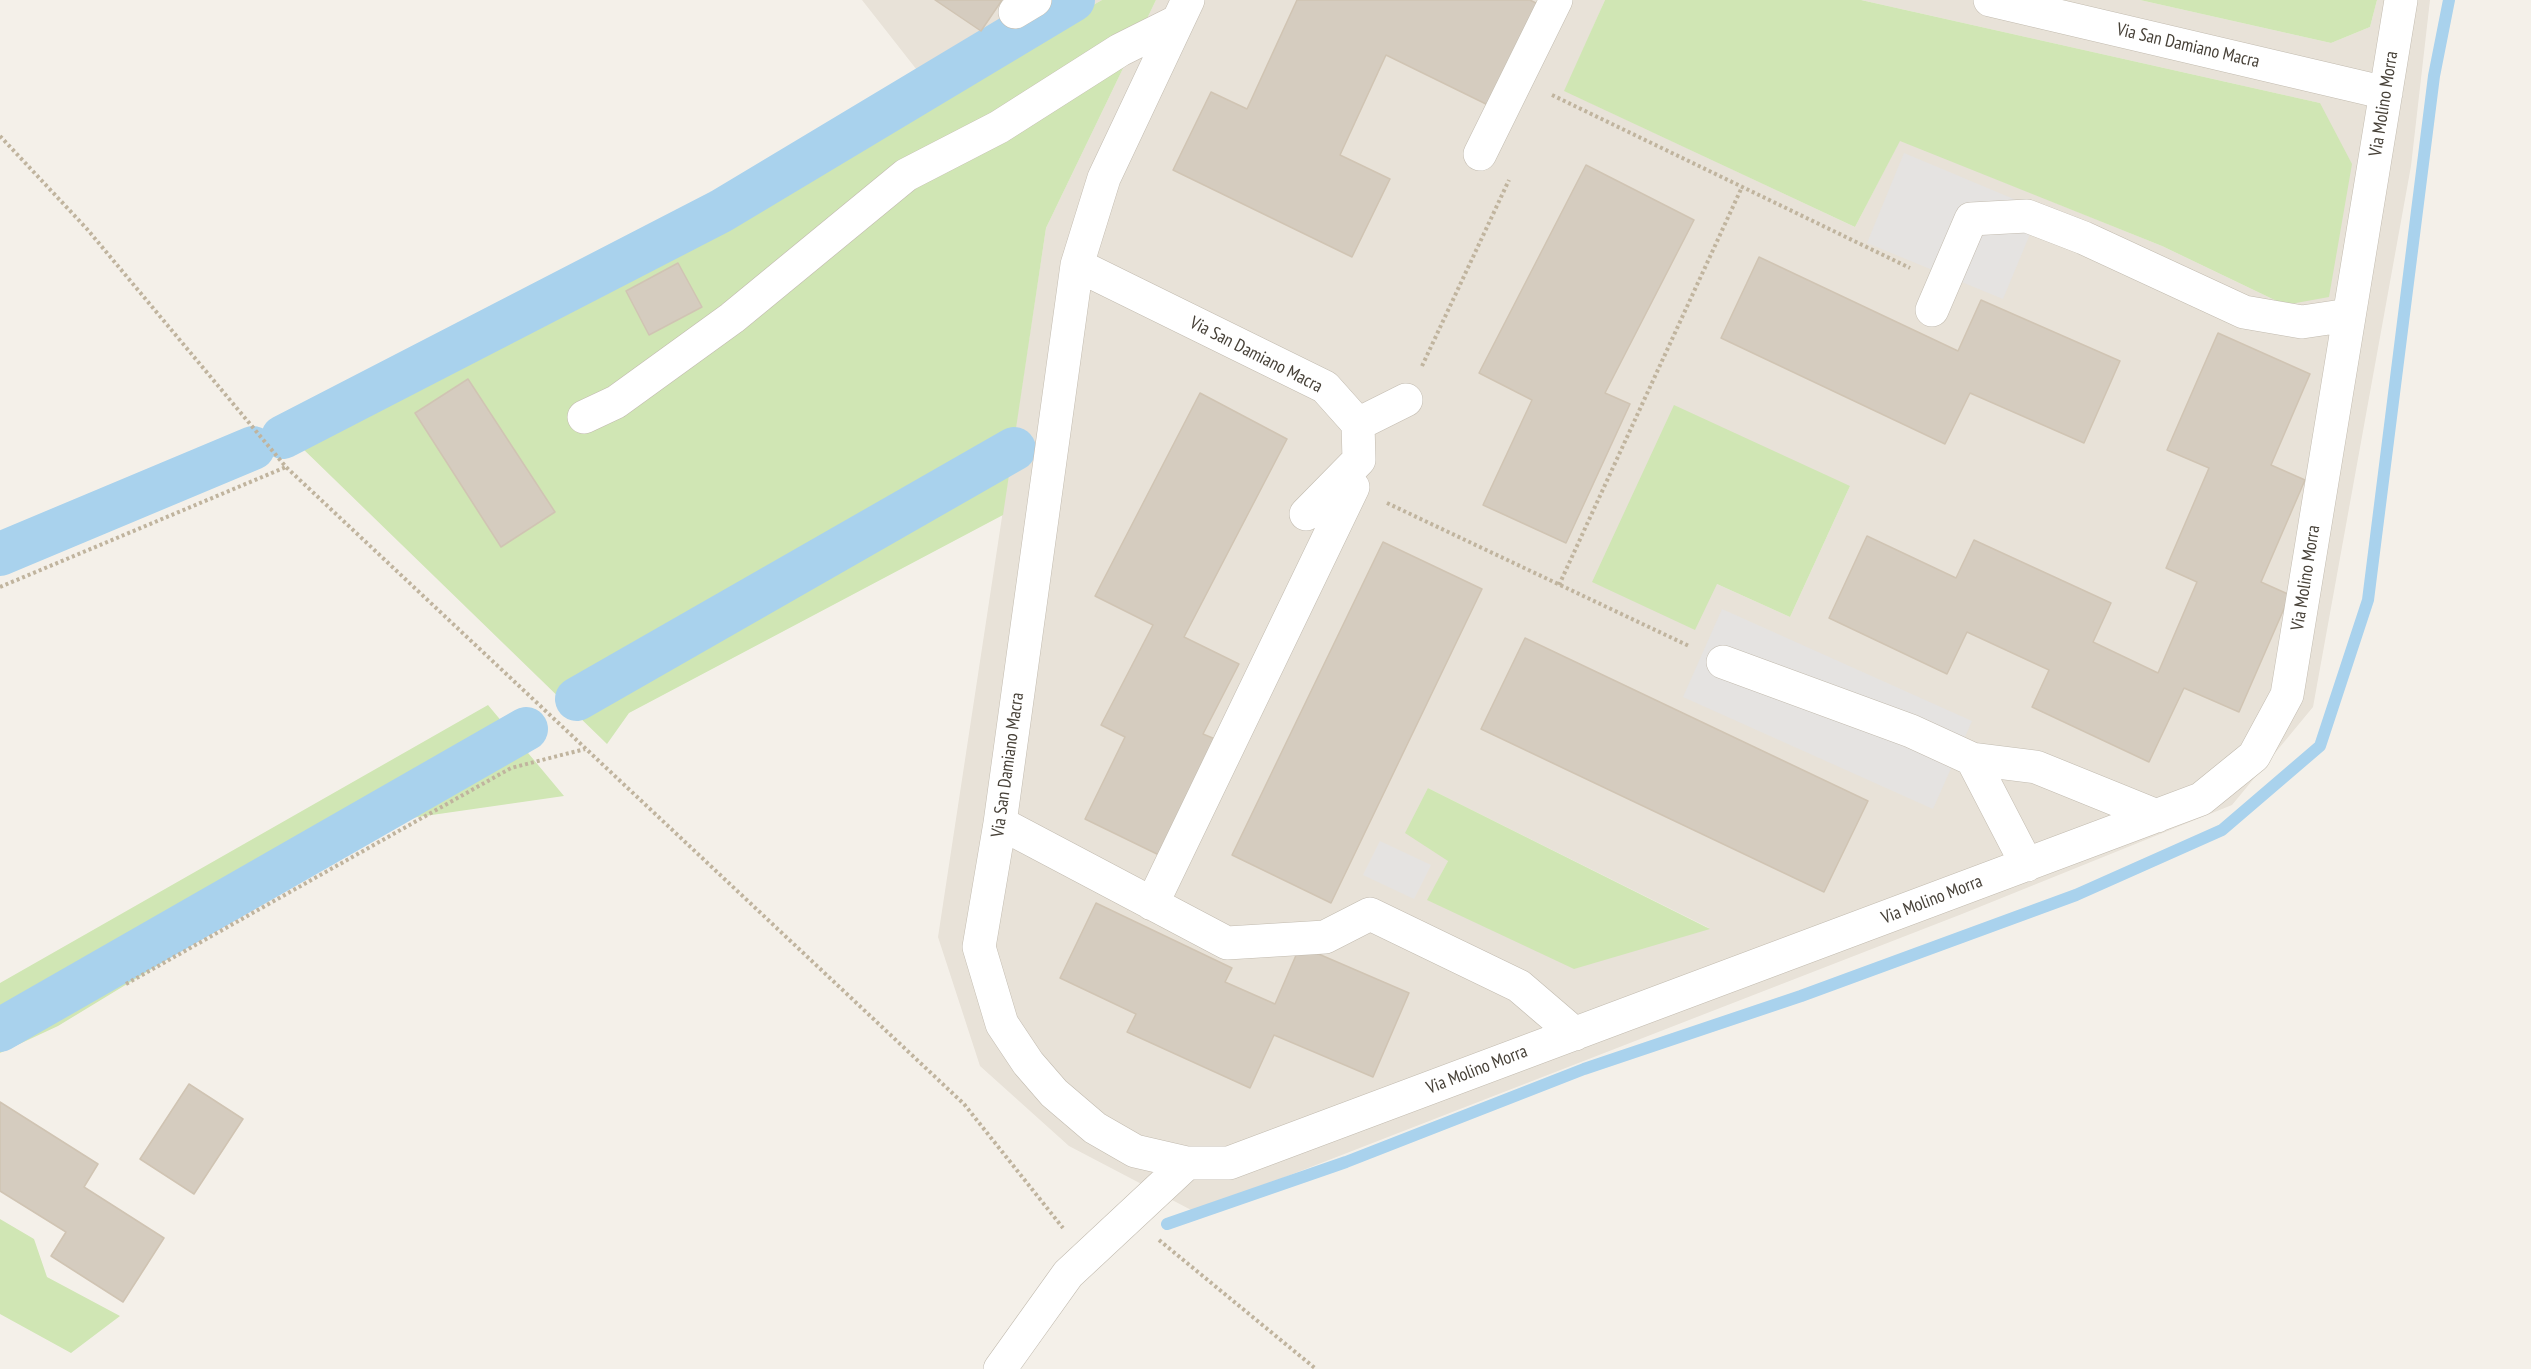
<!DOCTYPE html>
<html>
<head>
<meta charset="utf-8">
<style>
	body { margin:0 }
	canvas { display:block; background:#f4f0e9 }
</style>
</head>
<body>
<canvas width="2531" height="1369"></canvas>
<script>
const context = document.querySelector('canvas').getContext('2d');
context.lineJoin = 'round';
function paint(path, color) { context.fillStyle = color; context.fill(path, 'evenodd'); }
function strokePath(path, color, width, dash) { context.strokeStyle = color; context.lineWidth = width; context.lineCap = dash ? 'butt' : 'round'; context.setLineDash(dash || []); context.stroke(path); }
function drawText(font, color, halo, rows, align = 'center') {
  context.font = font + ' "PT Sans Narrow",sans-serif'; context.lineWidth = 6; context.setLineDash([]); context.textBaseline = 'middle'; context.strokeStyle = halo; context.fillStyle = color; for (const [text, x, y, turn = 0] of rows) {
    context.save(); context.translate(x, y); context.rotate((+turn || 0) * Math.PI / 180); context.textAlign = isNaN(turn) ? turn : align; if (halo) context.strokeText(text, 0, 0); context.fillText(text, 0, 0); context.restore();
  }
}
paint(new Path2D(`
	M862 0H1102L935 93Z
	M1156 0H1605L1565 91 1855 227 1900 140 2162 246 2285 305 2320 103 1861 0H2140L2331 43 2370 27 2377 0H2430L2411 166 2313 707 2232 805 1962 914 1195 1212 1069 1146 980 1066 938 937 1046 228ZM1850 486 1790 617 1717 584ZM1428 788 1709 928 1428 900 1448 861Z`), '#e8e2d8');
paint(new Path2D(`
	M1102 0H1156L1046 228 1003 515 629 713 607 744 299 445 617 275Z
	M1605 0H1861L2320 103 2352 164 2329 297 2285 305 2162 246 1900 141 1855 227 1564 91Z
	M2140 0H2377L2370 27 2331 43Z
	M1674 405 1850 486 1790 617 1717 584 1695 630 1592 582Z
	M488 705 564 796 397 820 58 1026 0 1053V983Z
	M1428 788 1710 929 1574 969 1427 900 1448 861 1405 833Z
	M0 1219 34 1239 47 1277 120 1316 71 1353 0 1314Z`), '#d0e6b4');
paint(new Path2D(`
	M1904 153 2040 210 2003 299 1867 243Z
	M1722 609 1972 721 1933 809 1683 697Z
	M1380 841 1431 865 1414 899 1363 875Z`), '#e5e3e1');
strokePath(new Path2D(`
	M1167 1224 1346 1162 1584 1069 1801 996 2076 895 2222 830 2320 746 2368 600 2434 76 2449 0`), '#a9d2ed', 12);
strokePath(new Path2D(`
	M283 437 721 211 1073 0
	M0 554 253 448
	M577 699 1014 449
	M0 1030 526 729`), '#a9d2ed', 44);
const building = new Path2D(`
	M935 0H1002L981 31Z
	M1297 0H1530L1538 4 1488 105 1386 55 1340 155 1390 179 1352 257 1173 170 1211 92 1247 109Z
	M1586 165 1694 220 1605 393 1630 404 1566 543 1483 505 1532 400 1479 373Z
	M1759 257 1958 351 1981 300 2120 361 2084 443 1970 393 1945 444 1721 338Z
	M678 263 702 307 649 335 626 291Z
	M2218 333 2310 374 2271 465 2305 480 2261 582 2290 595 2239 712 2184 688 2149 762 2032 707 2049 670 1967 632 1947 674 1829 618 1867 536 1956 578 1974 540 2111 603 2093 642 2158 673 2197 582 2166 568 2209 468 2167 450Z
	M468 379 555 512 501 547 415 413Z
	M1200 393 1287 439 1184 637 1239 664 1203 734 1215 739 1159 855 1085 819 1125 737 1101 725 1153 625 1095 596Z
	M1383 542 1482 589 1331 903 1232 855Z
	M1525 638 1868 801 1824 892 1481 729Z
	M1096 903 1232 968 1225 982 1275 1004 1300 946 1409 993 1373 1077 1274 1035 1250 1088 1127 1032 1136 1014 1060 978Z
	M189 1084 243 1119 194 1194 140 1159Z
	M0 1102 98 1164 84 1187 164 1238 123 1302 51 1256 66 1232 0 1191Z`);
paint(building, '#d5ccbf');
strokePath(building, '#d0c4b3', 1.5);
const minor = new Path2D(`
	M1188 0 1104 178 1077 265 1000 823 979 947 1002 1024 1028 1063 1054 1093 1095 1128 1135 1151 1187 1163H1229L2201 799 2254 756 2287 695 2401 0
	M1990 0 2386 93
	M1015 12 1035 0
	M1480 154 1556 0
	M1077 265 1325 387 1358 424 1359 460 1306 514
	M1932 310 1971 219 2027 216 2084 238 2244 312 2302 322 2349 315
	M584 417 616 402 732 318 906 175 999 127 1120 50 1178 21
	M1358 424 1406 400
	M1723 662 1911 731 1972 759 2036 767 2157 816
	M1972 759 2027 865
	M1000 823 1227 943 1325 937 1370 914 1519 986 1575 1034
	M1152 904 1353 487
	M1000 1369 1068 1274 1187 1163`);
strokePath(minor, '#c2bbaf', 34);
strokePath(new Path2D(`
	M1552 95 1910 268
	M0 136 87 229 286 467 964 1104 1063 1228
	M1422 366 1509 180
	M1387 503 1689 646
	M1559 585 1742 187
	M0 587 286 467
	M126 984 511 768 585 749
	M1159 1240 1316 1369`), '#c0b49e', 4, [3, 3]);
strokePath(minor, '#fff', 33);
drawText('18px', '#474138', '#fff', [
	["Via San Damiano Macra",2188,46,13],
	["Via Molino Morra",2384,104,-81],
	["Via San Damiano Macra",1256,355,27],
	["Via Molino Morra",2306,578,-81],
	["Via San Damiano Macra",1008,765,-82],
	["Via Molino Morra",1932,900,-21],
	["Via Molino Morra",1477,1070,-21]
]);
</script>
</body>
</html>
